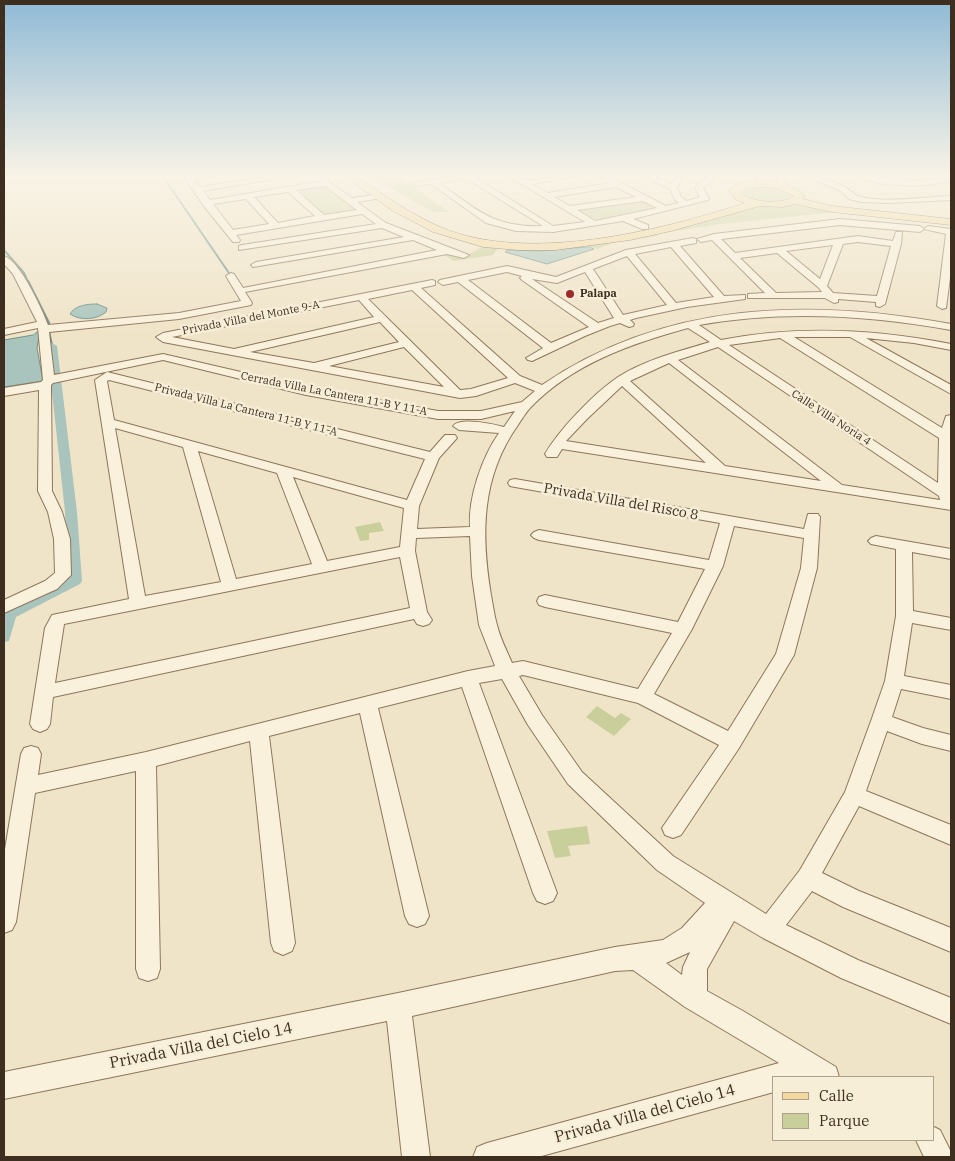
<!DOCTYPE html>
<html>
<head>
<meta charset="utf-8">
<style>
	body { margin:0 }
	#map { position:relative; width:955px; height:1161px; overflow:hidden; background:#f0e4c8; font-family:"IBM Plex Serif",serif }
	canvas { display:block }
	.frame { position:absolute; inset:0; border:5px solid #3d2e20; pointer-events:none }
	.legend { position:absolute; left:772px; top:1076px; width:162px; height:65px; box-sizing:border-box; background:#f7eed8; border:1px solid #ada18e; margin:0; padding:6px 9px; list-style:none; font-size:15px; color:#3d2e20 }
	.legend li { display:flex; align-items:center; gap:10px; height:25px }
	.legend b { width:25px; border:1px solid #ada18e }
</style>
</head>
<body>
<div id="map">
<canvas width="955" height="1161"></canvas>
<div class="frame"></div>
<ul class="legend">
<li><b style="height:6px;background:#f3d9a0"></b>Calle</li>
<li><b style="height:14px;background:#c9cf9b"></b>Parque</li>
</ul>
</div>
<script>
const context = document.querySelector('canvas').getContext('2d');
context.lineJoin = 'round';
function paint(path, color) { context.fillStyle = color; context.fill(path, 'evenodd'); }
function strokePath(path, color, width, dash) { context.strokeStyle = color; context.lineWidth = width; context.lineCap = dash ? 'butt' : 'round'; context.setLineDash(dash || []); context.stroke(path); }
function drawText(font, color, halo, rows, align = 'center') {
  context.font = font + ' "IBM Plex Serif",serif'; context.lineWidth = 5; context.setLineDash([]); context.textBaseline = 'middle'; context.strokeStyle = halo; context.fillStyle = color; for (const [text, x, y, turn = 0] of rows) {
    context.save(); context.translate(x, y); context.rotate((+turn || 0) * Math.PI / 180); context.textAlign = isNaN(turn) ? turn : align; if (halo) context.strokeText(text, 0, 0); context.fillText(text, 0, 0); context.restore();
  }
}
paint(new Path2D(`
	M365 174H396L449 212H433Z
	M759 185 784 189 795 197 793 199C777 202 753 206 741 192L742 190Z
	M324 186 357 210 323 215 297 190Z
	M641 199 658 208 596 220 577 210Z
	M760 205H798L837 212 721 224 656 234 658 236 613 243 597 249 589 245 699 224Z
	M482 247 497 249 493 255 453 261 443 254 466 256Z
	M380 522 384 531 369 533V540L360 541 355 527Z
	M597 706 615 718 621 713 631 719 614 736 586 717Z
	M587 826 590 844 568 846 571 856 555 858 547 831Z`), '#c9cf9b');
const water = new Path2D(`
	M590 247 594 249 547 264 505 252 508 250 539 251Z
	M97 304 107 308 106 312C97 320 80 321 70 314 75 305 88 304 97 304Z
	M40 330 37 348 43 381 4 387V340L33 335Z`);
paint(water, '#a9c4bc');
strokePath(water, '#6f938a', 1);
strokePath(new Path2D(`
	M164 174V178L231 276
	M4 250 24 273 28 282`), '#6f938a', 2);
strokePath(new Path2D(`
	M28 281 49 323 48 328 52 346`), '#6f938a', 2.5);
paint(new Path2D(`
	M52 343 57 346 77 512 82 581 80 584 16 617 9 641 4 642V610L68 579 65 512 47 346Z`), '#a9c4bc');
const minor = new Path2D(`
	M200 174H221L194 180 200 187 284 174H303L203 191 210 200 322 181 318 174H326L329 182 352 198 381 194V198L357 202 386 223 469 255 464 258 447 254 245 292 252 303 251 305 179 319 49 332 54 375 163 354 306 387 438 411H481L522 402 535 391 515 383 476 396 460 398 163 342 156 337 163 333 432 280 435 281V285L421 288 520 376 542 385C665 301 809 298 951 324V330C868 315 783 310 699 325L721 340C799 325 874 329 951 344V350L914 343 866 338 951 385V394L850 337H794L942 428 946 416 951 415V510L562 449 557 457H547L545 454C559 430 593 394 618 377 644 360 680 351 710 342L688 328C633 343 572 364 531 407 526 412 522 419 518 425 481 477 481 534 491 595 493 605 494 615 497 625 500 638 507 651 512 663L523 661 638 689 672 633 545 607 539 605 537 601 539 597 545 595 678 622 705 569 539 540 534 538 531 535 534 532 539 530 709 560 720 523 515 487 510 486 508 483 510 480 515 479 804 529 808 514H818L820 517 817 568 794 655 739 748 681 835 673 838 665 835 662 828 719 745 638 703 523 675 519 676 542 715 582 772 673 856 766 914 800 870 845 792 871 721 885 681 896 616V549L871 544 868 541 871 538 876 536 951 549V559L912 552 913 611 951 618V630L912 623 904 676 951 685V699L901 689 892 717 923 728 951 735V751L922 744 887 731 866 791 951 825V845L859 806 822 873 859 891 951 928V952L843 907 812 891 786 925 858 960 951 998V1024L841 978 763 938 734 921 707 969V991L743 1011 836 1067 839 1077H774V1092L538 1157H473L477 1147 487 1143 779 1063 685 1007 633 970 615 971 412 1016 430 1157H402L387 1021 4 1099V1072L398 993 615 947 663 940 682 928 705 903 657 870 568 784 528 725 502 679 479 683 557 893 553 901 545 904 537 901 533 893 462 687 378 708 429 916 425 924 417 927 409 924 405 916 360 713 269 736 295 943 292 951 283 955 274 951 271 943 250 741 156 766 160 969 157 978 148 981 139 978 136 969V771L35 793 16 922 12 930 4 933V855L21 754 24 748 31 746 38 748 41 754 38 775 146 752 468 671 495 666 479 625 472 576 470 536 416 538 415 551 427 612 432 620 429 624 423 626 417 624 414 619 53 697 50 724 47 729 40 732 33 729 30 724 45 628 52 615 129 599 95 380 107 372 430 452 445 435H455L457 438 439 458 419 506 417 529 470 527C468 498 482 457 499 433L459 430 453 426C460 417 493 424 504 427L515 411 481 419H438L306 395 163 360 53 383 51 385 52 491 62 512 70 539 71 575 57 589 4 613V600L45 581 55 573 54 539 48 512 38 491 39 390 4 396V388L41 382 43 380 38 328 4 335V329L37 322 13 274 4 264V256C20 261 42 309 48 325L179 313 241 301 226 276 231 273 234 274 243 288 437 250 413 240 253 267 251 265 256 262 404 237 382 228 239 250V246L242 245 376 224 362 214 236 235 240 240 239 242H233L203 205 185 178ZM325 186 357 210 324 215 296 190ZM288 192 315 216 278 223 254 197ZM246 199 269 224 233 230 213 204ZM412 290 508 378 471 389 460 390 368 299ZM359 300 374 317 234 349 172 337ZM380 322 399 342 314 363 250 352ZM780 338 939 438 938 483 729 345ZM404 347 444 387 329 366ZM718 347 939 496 940 500 842 485 678 360ZM669 363 821 481 725 466 630 381ZM109 380 425 459 407 500 114 420 107 381ZM622 386 706 463 566 441 587 419ZM115 428 183 447 221 582 145 596ZM198 451 277 473 312 564 236 579ZM293 477 404 508 400 547 327 561ZM734 526 804 538 801 568 776 654 728 731 654 694 692 629 723 566ZM400 557 410 608 55 683 64 624ZM690 952 683 967 682 975 666 963Z
	M470 174H491L476 178 553 226 585 222 505 174C515 174 520 180 527 180 546 180 566 174 587 174L532 184 548 193 610 183 594 174H604L666 206 679 203 675 200 670 189 639 174H649L671 184 681 174H690L680 182 677 188 681 197 687 201 700 197 695 188 701 180 712 176 716 178 703 188 709 198 708 200 633 219 648 225V229H642L623 221 553 232 516 231 486 223 431 184 416 186 412 184 416 182ZM467 179 543 226C494 228 477 210 439 183ZM616 187 636 197 570 206 554 197ZM643 201 657 208 595 221 577 210Z
	M755 174H763L766 186H760Z
	M774 174H782L788 187 787 189H781Z
	M800 174C815 174 832 180 845 187 851 190 854 196 861 197 887 203 924 197 951 196V200L888 203 861 202 849 199 841 191Z
	M854 174 916 181 951 177V181C926 187 877 189 854 174Z
	M840 219 920 226 924 229 928 226 951 229V270L946 308 942 309 937 306 946 234 924 229 920 232 840 225 721 239 735 253 858 236 893 241 896 232H902L901 244 885 304 880 307 876 306V302L838 299V302L834 303 825 298H748V294L765 293 712 240 701 242 697 239 714 234ZM858 242 891 246 877 296 833 293 827 286 843 244ZM833 245 820 279 786 251ZM777 253 819 288 822 292 776 293 740 258Z
	M693 238 696 239V243L680 246 724 296 745 295V299L687 307 636 318 630 320 634 324 633 326 629 327 620 323 610 326 585 336 532 361 528 360 526 358 543 348 458 282 443 285 438 282 440 280 507 266 556 277 626 250ZM671 247 714 297 676 303 635 254ZM627 256 667 305 623 315 593 269ZM507 272 522 276 520 278 522 280 589 327 551 343 468 280ZM585 272 614 318 598 323 532 279 557 283Z
	M934 1127 940 1130 951 1152V1157H924L916 1140H934Z`);
const major = new Path2D(`
	M341 174C344 174 350 173 353 174 361 177 370 187 378 191 398 205 418 217 440 227 528 264 659 231 745 203L736 200 729 191C744 174 791 179 805 196L803 199 832 206 951 219V225L832 212 795 204 783 207 760 206 671 231 630 240 555 250H518L483 247 433 232 393 211ZM757 187 777 188 794 196C782 205 750 203 740 192Z`);
strokePath(minor, '#8d765c', 2);
strokePath(major, '#5b4430', 1);
paint(minor, '#faf1dc');
paint(major, '#f3d9a0');
const sky = context.createLinearGradient(0, 0, 0, 337);
sky.addColorStop(0, '#8fbad6');
sky.addColorStop(0.52, '#f8f3e6');
sky.addColorStop(1, '#f8f3e600');
context.fillStyle = sky;
context.fillRect(0, 0, 955, 337);
for (const [x, y, r, color] of [
	[570,294,5,"#9e2a2b"]
]) { const dot = new Path2D(); dot.arc(x, y, r, 0, 2 * Math.PI); context.fillStyle = color; context.fill(dot); strokePath(dot, '#f7eed8', 2); }
drawText('bold 11px', '#3d2e20', '#f7eed8', [
	["Palapa",580,294]
], 'left');
drawText('11px', '#3d2e20', '#f7eed8', [
	["Privada Villa del Monte 9-A",251,318,-11],
	["Cerrada Villa La Cantera 11-B Y 11-A",334,394,11],
	["Privada Villa La Cantera 11-B Y 11-A",246,410,14],
	["Calle Villa Noria 4",831,418,33]
]);
drawText('14px', '#3d2e20', '#f7eed8', [
	["Privada Villa del Risco 8",621,502,10]
]);
drawText('16px', '#3d2e20', '#f7eed8', [
	["Privada Villa del Cielo 14",201,1046,-11],
	["Privada Villa del Cielo 14",645,1114,-15]
]);
</script>
</body>
</html>
